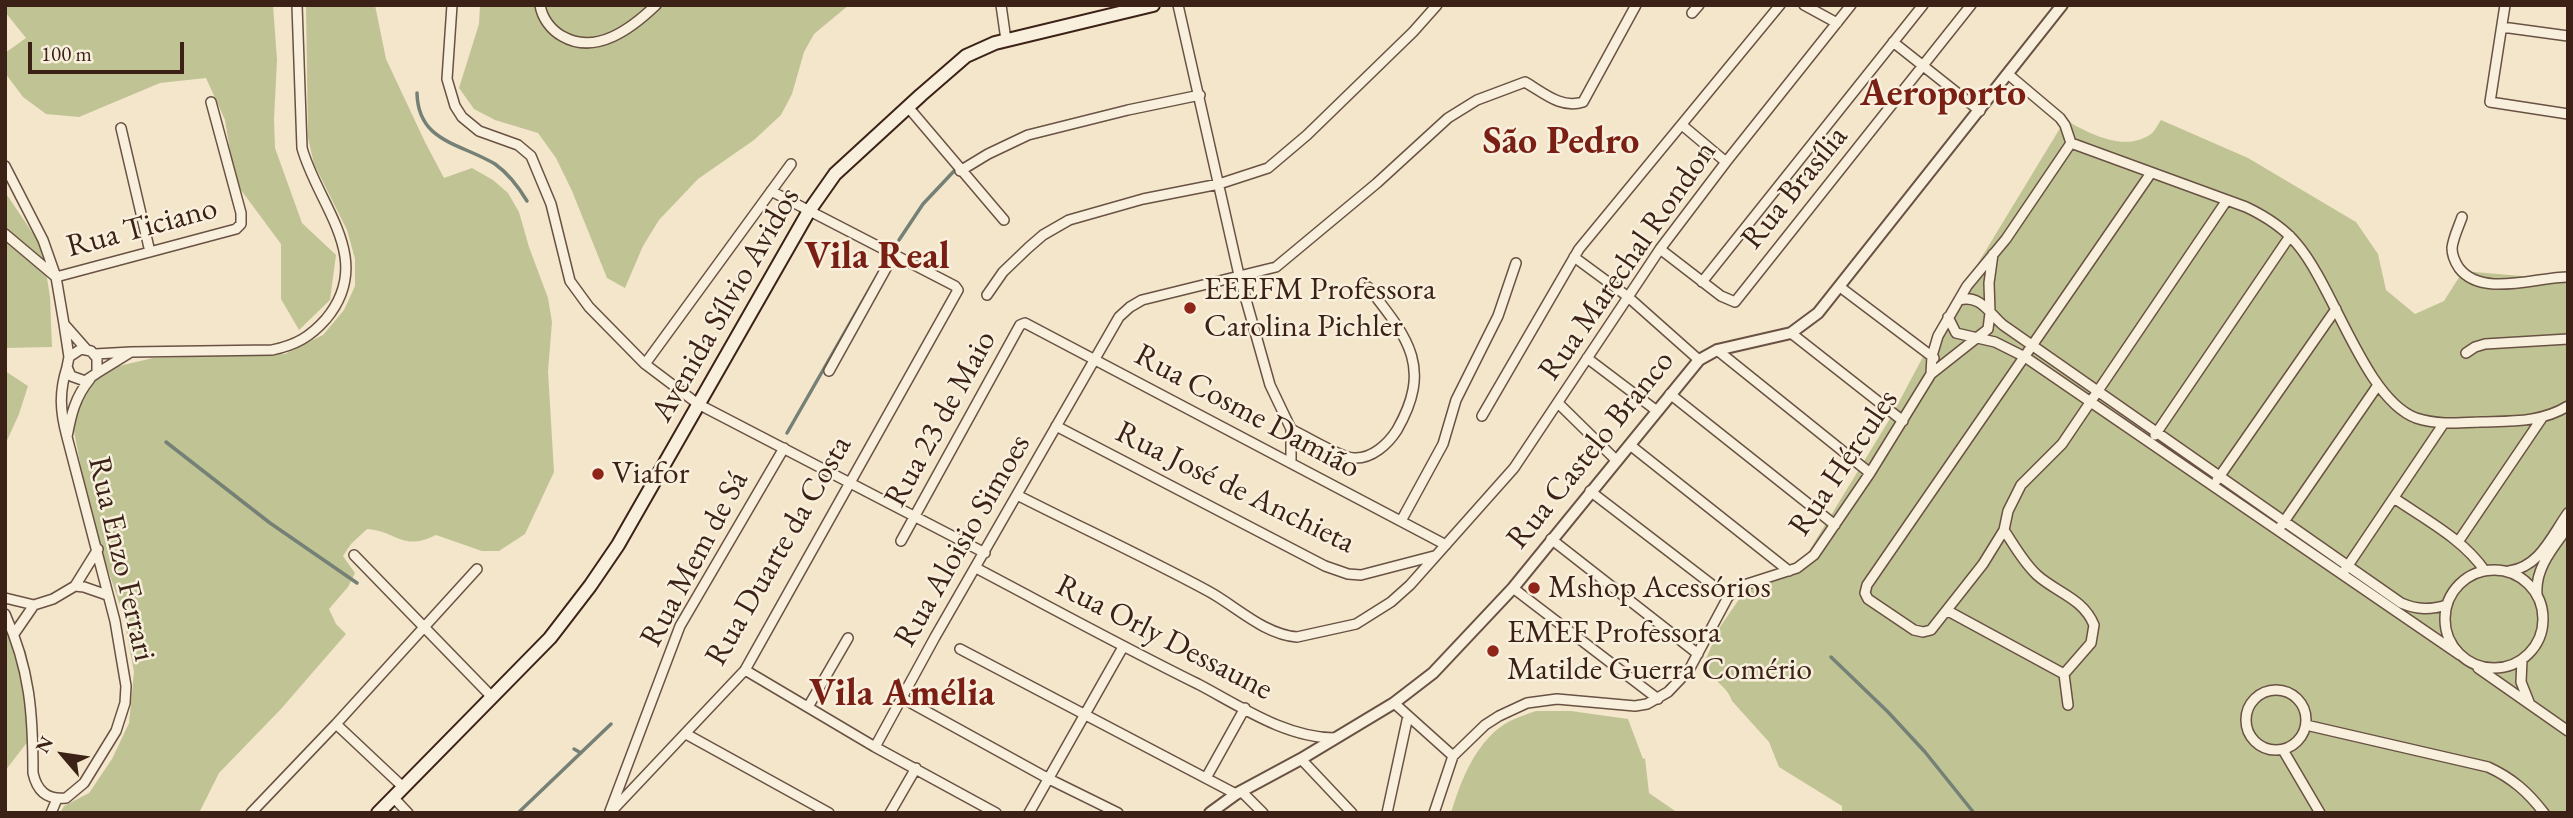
<!DOCTYPE html>
<html>
<head>
<meta charset="utf-8">
<style>
	body { margin:0 }
	#map { position:relative; width:2573px; height:818px; overflow:hidden; background:#f4e6cb; font-family:"EB Garamond",serif }
	canvas { display:block }
	.frame { position:absolute; inset:0; border:7px solid #3b2116; pointer-events:none }
	.north { position:absolute; left:28px; top:720px; width:70px; height:70px; -webkit-text-stroke:5px #f8efdd; paint-order:stroke; rotate:299deg; font-size:19px; font-weight:700; line-height:28px; text-align:center; color:#3b2116 }
	.north::after { content:''; display:block; margin:auto; width:24px; height:32px; background:#3b2116; clip-path:polygon(50% 0,100% 100%,50% 72%,0 100%) }
	.scale { position:absolute; left:28px; top:42px; width:156px; height:32px; box-sizing:border-box; border:4px solid #3b2116; border-top:0; padding-left:9px; font-size:21px; line-height:24px; white-space:nowrap; color:#3b2116; -webkit-text-stroke:5px #f8efdd; paint-order:stroke }
</style>
</head>
<body>
<div id="map">
<canvas width="2573" height="818"></canvas>
<div class="frame"></div>
<div class="north">N</div>
<div class="scale">100 m</div>
</div>
<script>
const context = document.querySelector('canvas').getContext('2d');
context.lineJoin = 'round';
function paint(path, color) { context.fillStyle = color; context.fill(path, 'evenodd'); }
function strokePath(path, color, width, dash) { context.strokeStyle = color; context.lineWidth = width; context.lineCap = dash ? 'butt' : 'round'; context.setLineDash(dash || []); context.stroke(path); }
function drawText(font, color, halo, rows, align = 'center') {
  context.font = font + ' "EB Garamond",serif'; context.lineWidth = 5; context.setLineDash([]); context.textBaseline = 'middle'; context.strokeStyle = halo; context.fillStyle = color; for (const [text, x, y, turn = 0] of rows) {
    context.save(); context.translate(x, y); context.rotate((+turn || 0) * Math.PI / 180); context.textAlign = isNaN(turn) ? turn : align; if (halo) context.strokeText(text, 0, 0); context.fillText(text, 0, 0); context.restore();
  }
}
paint(new Path2D(`
	M5 5H273L277 60 274 119 275 148 302 223 336 255 330 300 299 330 281 299V244L235 182 225 120 206 78 160 83 79 117 46 114 23 97 5 73V53L26 38 5 12Z
	M306 5H375L386 59 425 142 444 178 472 168 493 180 508 193 519 212 529 247 548 298 552 322 548 371 554 472 525 534 499 551H482L436 535C402 552 397 531 367 529L351 544 343 556 355 573 348 587 329 609 336 624 346 634 281 709 219 773 199 813H60L64 806 89 793 112 759 129 723 134 672 123 614 91 520 73 426 83 392 106 369 153 358 285 354 323 335 344 310 355 286V259L347 230 314 164 308 138Z
	M480 5H849L814 34 804 52 792 94 781 115 754 140 698 179 659 220 643 246 625 288 607 278 572 191 556 158 538 133 495 120 474 109 459 88 479 24Z
	M2065 120C2089 133 2124 153 2151 134 2155 131 2158 124 2161 120L2248 158 2356 222 2378 254 2386 290 2415 314 2444 301 2463 271 2568 280V813H1842V806L1779 767 1769 742 1732 701C1727 685 1711 681 1704 663L1720 627 1744 592 1806 556 1891 417 1935 334Z
	M5 192 42 247 50 297 52 347 5 348Z
	M5 371 28 386 19 414 5 445Z
	M5 613 26 652 33 688 35 732 5 771Z
	M1536 711H1571L1628 719 1643 759 1645 758 1649 793 1678 813H1451C1461 780 1477 738 1510 721 1518 717 1527 714 1536 711Z`), '#c0c494');
strokePath(new Path2D(`
	M417 93C418 142 460 143 495 164 509 174 518 186 527 201
	M899 240 923 204 955 170
	M787 433 885 262
	M166 442 270 523 357 583
	M1831 657 1888 712 1925 752 1974 813
	M574 749 581 753
	M519 812 611 724`), '#758076', 3.5);
const minor = new Path2D(`
	M452 5 447 79 455 106 462 117 479 131 518 145 531 156 551 204 570 281 589 307 645 364 698 404 985 553
	M540 5C542 18 551 30 562 36 596 56 632 28 656 5
	M1001 5 1006 40
	M1178 5 1239 275 1270 385 1291 429V462
	M1804 5 1837 23
	M2505 5 2490 102 2568 114
	M1692 13 1699 5
	M2502 27 2568 36
	M1893 42 1980 111
	M2009 75 2060 118 2065 125 2071 143
	M908 107 1004 220
	M1682 125 1726 162
	M121 128 150 252
	M2071 143 2246 207C2265 216 2283 227 2297 244 2334 287 2365 399 2416 418 2437 425 2459 423 2480 422 2511 421 2540 423 2568 406
	M5 166 43 240 56 277 64 324
	M960 171 988 154 1028 135 1128 110 1200 95
	M2151 173 1867 585 1865 593 1868 599 1914 630 1923 632 1931 630 1983 564 2004 530 2008 511 2021 485 2062 444 2227 200
	M2462 217C2459 226 2453 238 2452 248 2452 255 2455 262 2459 268 2482 298 2536 277 2568 277
	M5 234 56 277 236 229 241 224V213L211 102
	M1660 249 1721 296 1735 302 1971 5
	M1574 257 1627 296 1699 360
	M1702 282 1923 5
	M1840 287 1934 358
	M987 295 1003 272 1028 248 1043 235 1069 220 1143 199 1219 184 1268 168 1307 135 1413 32 1437 5
	M1959 300C1980 294 1989 313 2003 325L2401 603C2418 610 2430 610 2447 605
	M1948 317 1956 333 1995 342 2025 357 2460 655
	M1791 333 1903 421
	M1717 350 1870 473
	M131 352 272 350C296 345 310 337 326 319 376 259 318 206 302 148L297 5
	M2466 353 2475 347 2485 344 2568 339
	M95 354 131 352 97 373
	M69 357 81 349 91 351 97 358V373L85 381 71 376 67 367 69 357 64 324 86 349
	M1587 358 1657 411
	M645 364 791 164
	M67 367C59 392 60 411 67 437 71 415 75 397 90 379
	M829 371 894 254
	M1931 374 1932 356 1938 336 1967 286 2006 239 2071 143
	M1670 394 1835 525
	M1558 403 1617 461
	M1482 416 1579 249 1780 5
	M1056 426 1325 566 1348 574 1361 575 1434 556
	M1291 429C1305 436 1341 458 1354 458 1372 459 1388 444 1397 430 1433 367 1408 338 1368 287
	M2155 435 2290 236
	M1630 445 1789 571
	M2217 480 2336 309
	M1590 491 1728 597
	M1017 495C1080 527 1145 557 1208 591 1236 606 1263 634 1297 637L1356 624 1391 602 1410 585 1514 468 1660 249 1726 162 1851 5
	M2394 498C2426 520 2463 539 2485 571
	M1401 521 1443 444 1456 400 1498 316 1516 263
	M2281 526 2378 385
	M2004 530C2014 545 2023 562 2037 575 2057 593 2083 598 2094 625L2091 643 2064 674 2068 705
	M1551 539 1698 654
	M901 541 1020 325 1025 323 1446 545
	M2458 542 2542 418
	M98 549 75 586 84 587 107 595
	M354 555 492 697
	M976 568C1050 607 1123 647 1198 684 1240 706 1286 738 1335 738
	M2345 570 2444 423
	M2445 619a49 49 0 1 1 98 0a49 49 0 1 1-98 0Z
	M2509 571C2540 567 2552 535 2568 513
	M1513 588 1658 699
	M2537 594C2535 568 2553 548 2568 527
	M5 598 34 605 14 634
	M34 605 53 599 75 586
	M1948 611 2064 674
	M5 614C30 669 33 714 33 773 37 791 47 800 66 798L84 783 116 731 125 703 126 686 115 621 67 437
	M960 649 1236 794
	M2522 660 2521 682 2529 702
	M2478 668 2568 731
	M745 670 875 747 996 813
	M2246 720a30 30 0 1 1 60 0a30 30 0 1 1-60 0Z
	M902 698 1049 779 1118 813
	M1394 703 1453 756
	M808 707 848 638
	M336 724 403 787
	M2306 725 2488 767C2512 778 2528 792 2544 813
	M686 734 829 813
	M875 747 935 637 1119 317 1130 307 1142 300 1276 267 1377 183 1448 118 1477 100 1525 82C1544 93 1561 109 1583 102L1636 5
	M2283 750 2320 813
	M1301 759 1352 813
	M1206 778 1245 708
	M1241 791 1263 813
	M393 797 408 813
	M610 811 680 626 784 448
	M51 813 57 799
	M251 813 336 724 477 569
	M610 813 745 670 958 290 955 286 771 191
	M890 813 916 768
	M1029 813 1123 647
	M1387 813 1408 716
	M1434 813 1453 756 1485 725 1499 716 1527 703 1557 699 1635 706 1647 704 1668 692 1689 670 1728 597 1741 586 1797 568 1814 555 1870 473 1931 374 1988 329 1990 313 1989 283 1993 254`);
const tertiary = new Path2D(`
	M1210 813 1236 794 1301 759 1394 703 1433 673 1513 588 1699 360 1717 350 1791 333 1818 313 2062 5`);
const secondary = new Path2D(`
	M378 813 550 638 590 586 618 545 809 211 835 174 921 95 966 56 995 43 1153 5`);
strokePath(minor, '#695243', 12);
strokePath(tertiary, '#695243', 14);
strokePath(secondary, '#3b2116', 16);
strokePath(minor, '#f8efdd', 9);
strokePath(tertiary, '#f8efdd', 10);
strokePath(secondary, '#f8efdd', 12);
for (const [x, y, r, color] of [
	[1190,308,7,"#8f2418"],
	[598,474,7,"#8f2418"],
	[1534,588,7,"#8f2418"],
	[1493,651,7,"#8f2418"]
]) { const dot = new Path2D(); dot.arc(x, y, r, 0, 2 * Math.PI); context.fillStyle = color; context.fill(dot); strokePath(dot, '#f8efdd', 2.5); }
drawText('32px', '#3b2116', '#f8efdd', [
	["Rua Brasília",1795,188,-51],
	["Rua Ticiano",142,228,-15],
	["Rua Marechal Rondon",1628,261,-55],
	["Avenida Sílvio Avidos",726,305,-60],
	["Rua Cosme Damião",1247,412,28],
	["Rua 23 de Maio",941,419,-61],
	["Rua Castelo Branco",1591,450,-51],
	["Rua Hércules",1844,463,-56],
	["Rua José de Anchieta",1235,488,26],
	["Rua Aloisio Simoes",963,541,-60],
	["Rua Duarte da Costa",779,551,-60],
	["Rua Enzo Ferrari",121,559,77],
	["Rua Mem de Sá",695,559,-62],
	["Rua Orly Dessaune",1164,638,27]
]);
drawText('32px', '#3b2116', '#f8efdd', [
	["EEEFM Professora",1204,290],
	["Carolina Pichler",1204,327],
	["Viafor",612,474],
	["Mshop Acessórios",1548,588],
	["EMEF Professora",1507,633],
	["Matilde Guerra Comério",1507,670]
], 'left');
drawText('bold 38px', '#7a1f14', '#f8efdd', [
	["Aeroporto",1943,95],
	["São Pedro",1561,143],
	["Vila Real",877,258],
	["Vila Amélia",902,695]
]);
</script>
</body>
</html>
